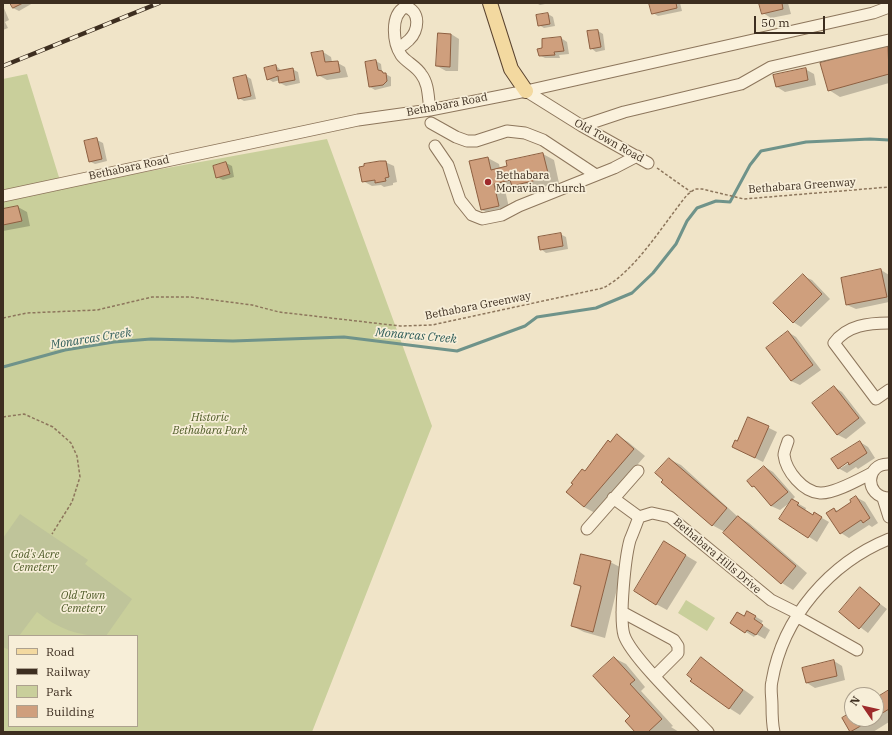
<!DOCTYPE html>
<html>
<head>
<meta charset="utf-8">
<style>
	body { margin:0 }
	#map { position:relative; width:892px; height:735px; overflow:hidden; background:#f0e4c8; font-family:"IBM Plex Serif",serif }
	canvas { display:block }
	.frame { position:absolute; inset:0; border:4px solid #3d2e20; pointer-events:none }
	.legend { position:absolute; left:8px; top:635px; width:130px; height:92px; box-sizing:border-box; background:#f7eed8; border:1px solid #ada18e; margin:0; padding:5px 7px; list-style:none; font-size:12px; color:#3d2e20 }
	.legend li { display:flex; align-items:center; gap:8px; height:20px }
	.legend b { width:20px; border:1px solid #ada18e }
	.north { position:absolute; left:844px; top:687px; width:40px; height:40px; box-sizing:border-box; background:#f7eed8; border:1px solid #ada18e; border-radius:50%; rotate:304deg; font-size:11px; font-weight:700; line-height:16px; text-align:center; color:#3d2e20 }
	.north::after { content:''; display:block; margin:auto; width:14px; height:18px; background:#9e2a2b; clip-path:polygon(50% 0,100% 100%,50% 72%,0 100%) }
	.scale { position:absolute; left:754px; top:16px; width:71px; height:18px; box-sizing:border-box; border:2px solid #3d2e20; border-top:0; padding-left:5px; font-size:12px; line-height:14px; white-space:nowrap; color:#3d2e20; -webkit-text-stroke:3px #f7eed8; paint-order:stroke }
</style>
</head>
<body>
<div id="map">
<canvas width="892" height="735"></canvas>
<div class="frame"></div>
<ul class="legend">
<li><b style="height:5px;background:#f3d9a0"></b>Road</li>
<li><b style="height:5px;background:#3d2e20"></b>Railway</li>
<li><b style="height:11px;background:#c9cf9b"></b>Park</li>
<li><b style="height:11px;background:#cf9f7d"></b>Building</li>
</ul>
<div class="north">N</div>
<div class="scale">50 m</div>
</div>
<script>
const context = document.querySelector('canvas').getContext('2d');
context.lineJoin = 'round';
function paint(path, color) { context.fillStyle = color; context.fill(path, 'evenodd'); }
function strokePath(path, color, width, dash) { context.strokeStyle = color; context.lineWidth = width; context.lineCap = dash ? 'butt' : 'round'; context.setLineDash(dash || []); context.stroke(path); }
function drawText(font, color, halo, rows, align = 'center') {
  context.font = font + ' "IBM Plex Serif",serif'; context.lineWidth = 3.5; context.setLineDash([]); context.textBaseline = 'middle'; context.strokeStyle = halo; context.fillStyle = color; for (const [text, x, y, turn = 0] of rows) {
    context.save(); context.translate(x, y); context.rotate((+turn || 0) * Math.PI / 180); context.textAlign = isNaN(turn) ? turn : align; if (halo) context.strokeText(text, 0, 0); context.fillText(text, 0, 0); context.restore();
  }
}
paint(new Path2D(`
	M27 74 62 187 327 139 432 426 312 732H3V79ZM9 636H137V726H9Z
	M686 600 715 618 707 631 678 613Z`), '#c9cf9b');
paint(new Path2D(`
	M20 514 88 560 85 564 132 599 106 636C77 636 59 629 37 612L19 636H9V650L3 647V538Z`), '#bfc49a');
paint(new Path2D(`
	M11 3H33L19 11 13 8Z
	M536 3H550L540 5Z
	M650 3H680L682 11 658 16 653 13Z
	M760 3H788L791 14 771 18 763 13Z
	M3 6 9 20 5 22 8 28 3 30Z
	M548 14 553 17 555 26 544 28 539 25Z
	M598 31 603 34 605 50 596 52 591 48Z
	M451 34 459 39 458 71H446L437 66Z
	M561 38 567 42 569 54 559 55 560 58H545L539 55 543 49Z
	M888 46 889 83 840 97 829 90Z
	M323 52 331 57 332 62H336L345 67 348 77 327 80 318 75Z
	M376 61 381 64 382 72 391 77V86L375 90 370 87Z
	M276 66 282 71 292 69 298 72 300 83 286 86 280 83V80L273 82 268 79Z
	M805 69 814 74 816 85 785 92 777 87Z
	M246 76 251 79 256 99 244 101 239 98Z
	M97 140 103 143 107 161 95 164 89 161Z
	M543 154 554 160 559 183 524 192 517 188 505 190 510 212 493 216 482 210 488 158 499 164 500 169Z
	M385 162 394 166 397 182 393 183V185L384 187 381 185 372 186 363 181Z
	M226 163 232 166 234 177 223 180 217 177Z
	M18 207 27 212 30 226 3 231V210Z
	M560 234 566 237 568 249 546 253 541 249Z
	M881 270 889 275V302L856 309 847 305Z
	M803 276 812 280 830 299 801 327 793 322Z
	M788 332 796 337 821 370 800 385 791 381Z
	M834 387 842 392 866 423 846 439 838 435 813 403Z
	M749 418 777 432 763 462 733 447 738 443Z
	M617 435 628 442 645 456 595 513 584 507 585 472 609 441 611 442Z
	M860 442 868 447 875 458 858 469 856 467 847 473 838 468ZM851 459 852 461 841 468V466Z
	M669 459 681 465 737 516 749 523 807 573 793 590 782 583 725 532 712 525Z
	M765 467 773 472 795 497 792 500 806 508 805 511 813 516 815 514 829 522 817 542 781 519 792 501 780 510 771 506 758 490 753 486Z
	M856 497 865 502 878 523 872 527 869 525 849 538 841 533 834 509 838 511 852 502Z
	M675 549 697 562 667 610 656 604Z
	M610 562 622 568 605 638 584 632 572 626 582 588 575 584Z
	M860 589 887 609 868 633 840 612Z
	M748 612 763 621 761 624 770 630 765 639 756 634 754 637 746 632 744 617Z
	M614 658 626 664 645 687 641 691 673 726 671 727 679 732H636Z
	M701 659 754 697 740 715 729 708Z
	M834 661 842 666 845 680 815 688 807 683Z
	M889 691V722L873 732H851L843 719 852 713V719H876V699Z`), '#0003');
strokePath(new Path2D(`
	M3 367 65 350 114 342 151 339 233 341 344 337 457 351 525 326 537 317 596 308 632 293 653 273 676 244 687 221 697 208 716 201 730 202 750 165 761 151 806 142 870 139 889 140`), '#6f938a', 3);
const building = new Path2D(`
	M10 3H23L13 8Z
	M649 3H676L677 8 652 14Z
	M759 3H782L783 9 762 14Z
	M548 13 550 24 538 26 536 15Z
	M598 30 601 47 590 49 587 31Z
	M438 33 451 34 450 67 436 66Z
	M561 37 564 51 554 52 555 55 539 56 537 49 542 48V39Z
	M888 45 889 74 828 91 820 63Z
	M323 51 325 62 338 61 340 72 317 76 311 53Z
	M376 60 378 70 382 71 383 73H386L387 81 383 85 369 87 365 62Z
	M276 65 277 71 293 68 295 80 279 83 278 76 267 80 264 68Z
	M806 68 808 80 776 87 773 75Z
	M246 75 251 96 238 99 233 78Z
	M97 138 102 159 89 162 84 141Z
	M543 153 549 177 512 186 510 180 494 184 499 206 481 210 469 161 488 157 491 170 507 166 506 161Z
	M380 161H386L389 177 385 178 386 181 375 183V180L362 182 359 167 364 166V164Z
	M226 162 230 174 216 178 213 166Z
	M18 206 22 221 3 225V209Z
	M561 233 563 246 540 250 538 237Z
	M881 269 887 297 846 305 841 278Z
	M803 274 822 294 793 323 773 303Z
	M788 331 813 365 791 381 766 348Z
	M834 386 859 418 837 435 812 403Z
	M748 417 769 426 755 458 732 447 735 440 737 441Z
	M617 434 634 449 584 507 566 492 573 484 571 483 582 469 585 471 608 440 610 442Z
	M860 441 867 453 849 465 848 462 838 469 831 459Z
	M669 458 727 508 712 526 661 482 663 480 655 473Z
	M764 466 788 492 771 506 754 486 752 487 747 481Z
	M856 496 870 518 863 523 861 520 840 534 826 513 834 508 836 512 851 502 850 500Z
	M792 499 799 503 797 505 813 515 814 512 822 517 808 538 779 519Z
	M738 516 796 566 781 584 723 533Z
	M664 541 686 555 656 605 634 591Z
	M581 554 611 561 593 632 571 626 581 586 574 584Z
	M860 587 880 604 859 629 839 612Z
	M747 611 756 616 754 619 763 625 756 635 747 630 745 633 730 623 737 612 744 616Z
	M614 657 635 680 630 684 662 719 648 732H635L625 721 630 716 593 676Z
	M701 657 743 690 729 709 690 681 692 679 687 675Z
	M834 660 837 676 806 683 802 668Z
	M889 690V709L876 717V698Z
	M852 712V719H873L850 732 842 718Z`);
paint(building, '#cf9f7d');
strokePath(building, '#8d5f41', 1);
const minor = new Path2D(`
	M398 48C402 46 406 43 409 40 419 31 421 10 405 7 390 15 393 43 401 55 406 62 416 66 421 74 429 84 428 98 430 110
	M526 91 582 126 648 163
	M431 123 456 137 467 141H476L507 131 525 133 543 140 596 175
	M582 126 624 112 741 84 771 67 889 40
	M435 146 448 165 460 200 472 215 482 219 502 215 519 206 614 168 637 156
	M3 196 358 120 430 110 526 91 873 13 889 7
	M889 323C869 323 847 325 834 343L876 399 889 390
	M788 441C787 445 784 451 784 455 786 471 803 492 820 493 834 494 860 479 872 473
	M889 464C865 463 864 497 889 498
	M613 498 639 517
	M883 498 889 517
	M587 529 638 471
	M622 612 674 640 678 646V653L655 676
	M798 617 857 650
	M708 732C689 712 631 657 624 635 619 618 625 558 630 540 633 533 636 525 639 517L652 513 670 517 771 600 799 614
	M774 732C772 723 772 714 772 705 772 697 770 688 772 681 783 617 830 563 889 539`);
const major = new Path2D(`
	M490 3 511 69 526 91`);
strokePath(minor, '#8d765c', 13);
strokePath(major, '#5b4430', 16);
strokePath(new Path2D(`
	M657 168 691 192
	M3 318 27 313 97 310 152 297H191L252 305 279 312 374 323 400 326 432 325 603 288C635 272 664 223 687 195L695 189H702L744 199 889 187
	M3 417 24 414 53 427 71 443 77 456 80 477 72 502 52 534`), '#8d765c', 1.5, [3, 2]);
strokePath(minor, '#faf1dc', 11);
strokePath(major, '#f3d9a0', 14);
const rail = new Path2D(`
	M3 66 159 3`);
strokePath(rail, '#3d2e20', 4.5);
strokePath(rail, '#f7eed8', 3, [9]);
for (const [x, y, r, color] of [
	[488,182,4,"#9e2a2b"]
]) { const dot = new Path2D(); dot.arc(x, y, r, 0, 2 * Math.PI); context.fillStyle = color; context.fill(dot); strokePath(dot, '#f7eed8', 1.5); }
drawText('11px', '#3d2e20', '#f7eed8', [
	["Bethabara Road",447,105,-11],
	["Old Town Road",609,141,29],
	["Bethabara Road",129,168,-12],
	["Bethabara Greenway",802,186,-4],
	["Bethabara Greenway",478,306,-11],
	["Bethabara Hills Drive",717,556,40]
]);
drawText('11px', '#3d2e20', '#f7eed8', [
	["Bethabara",496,176],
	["Moravian Church",496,189]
], 'left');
drawText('italic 11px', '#4d5a26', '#f7eed8', [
	["Historic",210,418],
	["Bethabara Park",210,431],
	["God's Acre",35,555],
	["Cemetery",35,568],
	["Old Town",83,596],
	["Cemetery",83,609]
]);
drawText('italic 12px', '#2f5d5a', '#f7eed8', [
	["Monarcas Creek",416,336,5],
	["Monarcas Creek",91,339,-9]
]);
</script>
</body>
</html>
